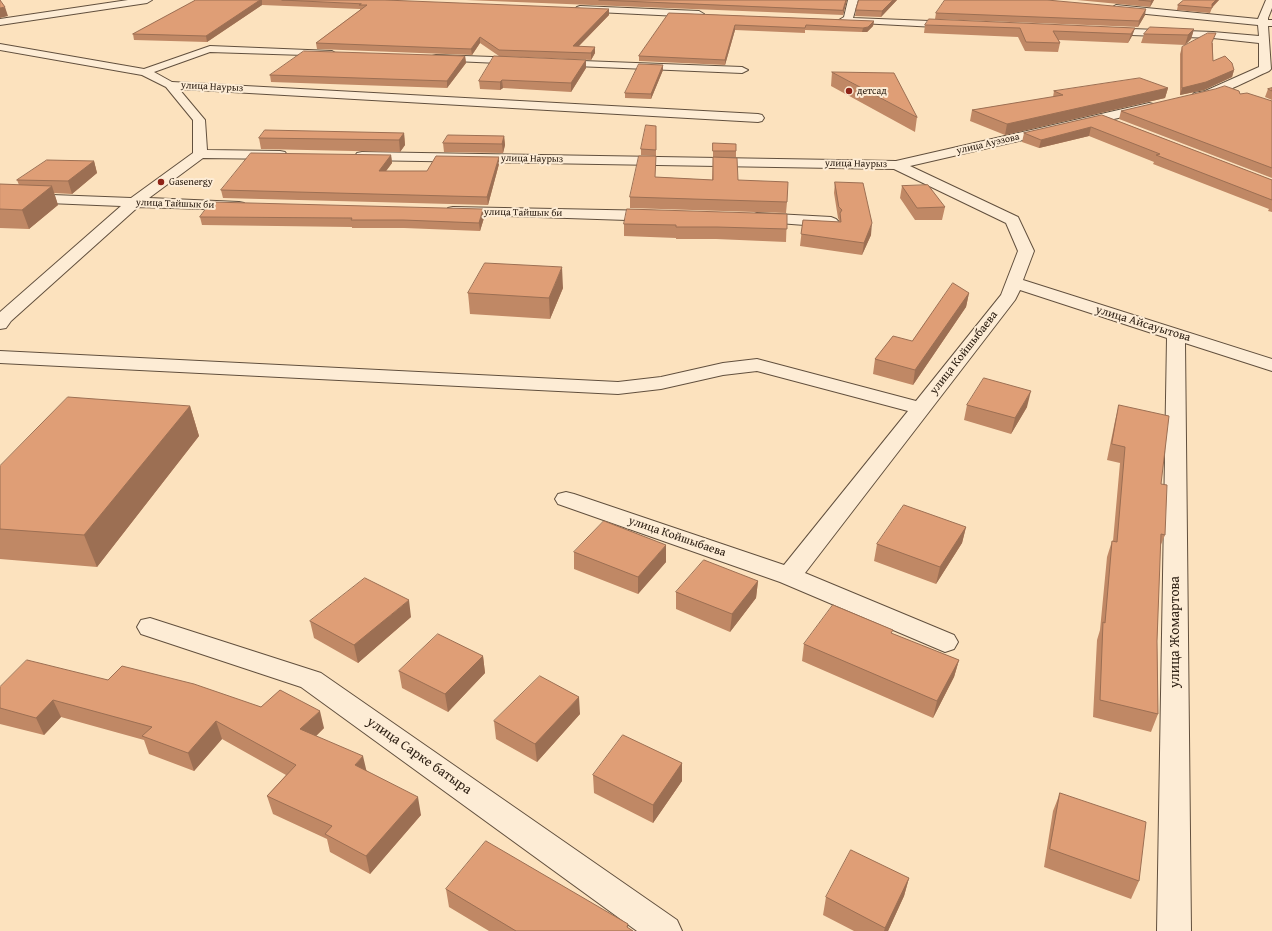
<!DOCTYPE html>
<html>
<head>
<meta charset="utf-8">
<style>
	body { margin:0 }
	canvas { display:block; background:#fce2be }
</style>
</head>
<body>
<canvas width="1272" height="931"></canvas>
<script>
const context = document.querySelector('canvas').getContext('2d');
context.lineJoin = 'round';
function strokePath(path, color, width, dash) { context.strokeStyle = color; context.lineWidth = width; context.lineCap = dash ? 'butt' : 'round'; context.setLineDash(dash || []); context.stroke(path); }
function paint(path, color) { context.fillStyle = color; context.fill(path, 'evenodd'); }
function drawText(font, color, halo, rows, align = 'center') {
  context.font = font + ' "Gentium Book Plus",serif'; context.lineWidth = 4; context.setLineDash([]); context.textBaseline = 'middle'; context.strokeStyle = halo; context.fillStyle = color; for (const [text, x, y, turn = 0] of rows) {
    context.save(); context.translate(x, y); context.rotate((+turn || 0) * Math.PI / 180); context.textAlign = isNaN(turn) ? turn : align; if (halo) context.strokeText(text, 0, 0); context.fillText(text, 0, 0); context.restore();
  }
}
const street = new Path2D(`
	M128 0H152L147 3 0 25V19Z
	M848 0H858L853 18 955 22 960 25 955 28 841 22 839 20 844 17Z
	M1266 0H1272V8L1268 18V20H1272V26H1268L1271 69 1269 71C1253 78 1209 102 1194 99L1192 96 1194 93 1205 91 1259 67V43L1213 38 1104 34 1099 31 1104 28 1213 32 1259 36 1258 25 1116 11 1111 8 1116 5 1258 19Z
	M580 6 699 11 704 14 699 17 577 11 575 9 577 7Z
	M0 44 144 69 210 46 332 51 337 54 336 56 210 52 154 72 172 82 758 114 762 115 764 118 762 121 758 122 179 89 205 120 207 150 280 151 285 152 287 155 285 158 280 159 203 158 149 198 239 202 244 203 246 206 244 209 239 210 138 207 11 321 6 328 0 329V312L121 206 0 201V193L131 198 193 153V120L166 87 142 75 0 50Z
	M436 55 521 58 526 61 521 64 432 60 431 58 432 56Z
	M556 60 742 67 748 70 742 73 552 65 551 63Z
	M1149 103 1153 104 1155 107 1153 110 910 166 1018 217 1034 251 1023 280 1272 359V371L1185 343 1191 931H1157L1167 338 1020 290 1015 300 805 573 954 635 958 642 954 649 945 652 780 582 558 504 555 499 558 494 566 492 574 494 784 565 908 411 757 371 723 375 661 389 618 394 0 363V351L618 382 661 377 723 363 757 359 916 401 1001 295 1018 251 1006 223 894 169 362 160 357 159 355 156 357 153 362 152 896 161Z
	M453 207 657 211 662 213 665 216 662 219 657 221 448 214 446 211 448 208Z
	M757 213 831 217 836 219 839 222 836 225 831 227 752 221 749 218 752 215Z
	M150 618 321 673 677 920 682 931H637L301 687 141 634 137 627 141 620Z`);
strokePath(street, '#62503e', 2);
paint(street, '#fdecd5');
paint(new Path2D(`
	M196 0H385L609 15 579 46 595 53 591 60 499 56 480 43 472 55 317 49 316 43 360 10V9L262 5 207 42 134 40 133 34Z
	M466 0H847L843 15Z
	M859 0H897L881 17 855 16 856 10Z
	M1077 0H1154L1150 7Z
	M1184 0H1219L1212 8 1210 13 1177 10 1178 5Z
	M669 13 874 21 873 26 867 32H862L805 30V33L735 30 725 65 639 61V56Z
	M936 13 1145 15 1138 27 935 19Z
	M925 25 1135 28 1132 36 1128 43 1059 40 1060 43 1058 52 1025 51 1018 37 924 33Z
	M1194 29 1191 39 1185 45 1141 43 1144 34Z
	M1213 43V61L1234 70 1232 77 1204 90 1180 95V54L1182 47Z
	M465 56 466 63 447 88 271 82 270 75Z
	M586 60V68L571 92 503 88 500 90 480 89 479 81Z
	M663 65V70L651 99 625 98V93Z
	M832 72 917 117 915 132 831 86Z
	M1168 88 1165 98 1005 135 970 121 972 110 1053 97 1054 91Z
	M1272 88V100L1265 97 1268 89Z
	M1240 94 1272 101V178L1119 119 1121 111Z
	M1102 115 1272 180V212L1268 211 1269 209 1153 164 1154 162 1089 136 1039 148 1022 142 1024 133Z
	M656 126V156L641 155V149Z
	M404 133 405 145 400 152 261 149 259 138Z
	M504 136 505 145 503 153 444 152 443 143Z
	M713 143 736 151V157H713Z
	M391 155 392 163 386 171H427L499 164 488 205 223 198 221 190Z
	M713 157 738 180 787 202 786 213 630 208V197L655 177 712 180Z
	M94 161 97 173 72 194 54 193 58 205 29 229 0 228V184L19 185 17 180Z
	M835 182 871 235 862 255 800 246 803 220 839 222V220L838 218 834 193Z
	M902 186 945 207 942 220H915L900 198Z
	M787 214 786 242 716 239H676V238L624 236V224Z
	M200 217 484 218 480 231 404 228H352V227L202 225Z
	M563 288 550 319 470 314 468 293Z
	M969 293 966 307 913 385 873 374 875 359 912 341Z
	M967 405 1027 407 1011 434 964 420Z
	M1119 405 1161 484 1165 535 1160 547 1157 641 1158 714 1151 732 1093 717 1097 640 1100 630 1107 557 1112 541H1113L1120 463 1107 460 1115 421Z
	M190 406 199 436 97 567 0 559V466Z
	M966 527 962 543 936 584 874 561 877 544Z
	M574 552 666 562 638 594 574 569Z
	M758 581 756 598 730 632 676 609V592Z
	M411 617 358 663 314 638 310 621Z
	M892 634 959 660 954 677 933 718 802 661 804 644Z
	M483 656 485 673 448 712 402 688 399 671Z
	M108 680 261 707 324 728 316 736 366 770 421 815 370 874 330 852 327 839 273 814 267 796 286 775 222 739 194 771 149 754 144 740 61 717 44 735 0 724V687Z
	M580 714 537 762 496 739 494 721Z
	M682 763V781L653 823 594 793 593 775Z
	M1060 793 1139 881 1131 899 1044 867 1053 811Z
	M909 878 904 896 888 931H854L823 915 826 897Z
	M446 889 628 924V928L633 931H489L449 907Z`), '#c08865');
paint(new Path2D(`
	M260 0H262V5L207 42 206 36Z
	M846 0H847L843 15V10Z
	M893 0H897L881 17 882 11Z
	M1152 0H1154L1150 7 1151 1Z
	M1216 0H1219L1211 8 1212 4Z
	M5 7 8 16 0 18V8Z
	M609 9V15L573 52V46Z
	M1146 9 1145 15 1138 27 1139 21Z
	M874 21 873 26 867 32H862L863 28Z
	M735 25V30L725 65V60Z
	M1135 28 1132 36 1128 43 1131 34Z
	M1194 29 1191 39 1185 45 1188 35Z
	M480 37V43L472 55 471 49Z
	M595 47V53L591 60V53Z
	M465 56 466 63 447 88V81Z
	M586 60V68L571 92V83Z
	M663 65V70L651 99V94Z
	M1234 70 1232 77 1204 90 1180 95 1182 88Z
	M502 80 503 88 500 90V82Z
	M1168 88 1165 98 1005 135 1007 124Z
	M1091 127 1089 136 1039 148 1041 140Z
	M404 133 405 145 400 152 399 140Z
	M504 136 505 145 503 153 502 144Z
	M391 155 392 163 380 179 379 171Z
	M499 157V164L488 205 487 197Z
	M94 161 97 173 72 194 68 181Z
	M52 186 58 205 29 229 22 210Z
	M483 209 484 218 480 231 479 223Z
	M872 223 871 235 862 255 864 243Z
	M562 267 563 288 550 319 549 298Z
	M969 293 966 307 913 385 915 370Z
	M1031 391 1027 407 1011 434 1015 418Z
	M190 406 199 436 97 567 84 535Z
	M966 527 962 543 936 584 940 567Z
	M666 545V562L638 594V577Z
	M758 581 756 598 730 632 732 614Z
	M409 600 411 617 358 663 354 645Z
	M483 656 485 673 448 712 445 694Z
	M959 660 954 677 933 718 937 701Z
	M579 697 580 714 537 762 535 744Z
	M53 700 61 717 44 735 36 718Z
	M320 711 324 728 305 747 300 729Z
	M216 721 222 739 194 771 188 753Z
	M363 756 367 773 355 765Z
	M682 763V781L653 823V805Z
	M418 797 421 815 370 874 366 856Z
	M909 878 904 896 888 931H884L885 928Z`), '#9c6f53');
const building = new Path2D(`
	M0 0 5 7 0 8Z
	M196 0H260L206 36 133 34Z
	M282 0H385L609 9 573 46 595 47 591 53 499 50 480 37 471 49 316 43 367 5H359L361 4Z
	M599 0H846L843 10Z
	M859 0H893L882 11 856 10Z
	M945 0H1047L1146 9 1139 21 936 13Z
	M1139 0H1152L1151 1Z
	M1184 0H1216L1212 4V8L1178 5Z
	M669 13 874 21 868 27 863 28 806 25 805 28 735 25 725 60 639 56Z
	M929 19 1135 28 1131 34 1053 31 1060 43 1026 42 1020 28 925 25Z
	M1150 27 1194 29 1188 35 1144 34Z
	M1208 33H1216L1212 42 1213 61 1225 56 1232 63 1234 70 1206 82 1182 88V47Z
	M304 51 465 56 447 81 270 75Z
	M494 56 586 60 571 83 502 80 500 82 479 81Z
	M639 64 663 65 651 94 625 93Z
	M832 72 894 73 917 117Z
	M1140 78 1168 88 1007 124 972 110 1063 95 1054 91Z
	M1225 86 1239 91 1240 94 1247 93 1272 101V168L1121 111 1215 89Z
	M1272 88V91L1268 89Z
	M1102 115 1272 180V200L1156 155 1160 154 1091 127 1041 140 1024 133Z
	M646 125 656 126V150L641 149Z
	M265 130 404 133 399 140 259 138Z
	M448 135 504 136 502 144 443 143Z
	M713 143 736 144V151H713Z
	M251 153 391 155 379 171H427L436 156 499 157 487 197 221 190Z
	M639 156H656L655 177 713 180V157L737 158 738 180 788 182 787 202 630 197Z
	M47 160 94 161 68 181 17 180Z
	M835 182 863 183 872 223 864 243 801 234 803 220 841 222 840 213 842 210 839 207Z
	M0 184 52 186 22 210 0 209Z
	M928 185 945 207 917 208 902 186Z
	M211 202 483 209 479 223 403 220H351L352 218 200 217Z
	M627 209 787 214V229L717 227H676V225L624 224Z
	M485 263 562 267 549 298 468 293Z
	M953 283 969 293 915 370 875 359 893 336 912 341Z
	M984 378 1031 391 1015 418 967 405Z
	M68 397 190 406 84 535 0 529V466Z
	M1119 405 1169 416 1161 484 1167 485 1165 535 1161 534 1157 641 1158 714 1100 700 1103 622 1105 623 1112 541 1117 542 1125 447 1112 444Z
	M904 505 966 527 940 567 877 544Z
	M604 521 666 545 638 577 574 552Z
	M704 560 758 581 732 614 676 592Z
	M365 578 409 600 354 645 310 621Z
	M833 605 893 630 891 633 959 660 937 701 804 644Z
	M438 634 483 656 445 694 399 671Z
	M27 660 108 680 122 666 194 684 261 707 280 690 320 711 300 729 363 756 355 765 418 797 366 856 325 834 332 826 267 796 296 765 216 721 188 753 142 736 152 727 53 700 36 718 0 708V687Z
	M540 676 579 697 535 744 494 721Z
	M623 735 682 763 653 805 593 775Z
	M1060 793 1146 822 1139 881 1050 849Z
	M486 841 628 924 627 927 633 931H516L446 889Z
	M851 850 909 878 885 928 826 897Z`);
paint(building, '#df9e76');
strokePath(building, '#9c6f53', 1);
for (const [x, y, r, color] of [
	[849,91,4,"#8f2418"],
	[161,182,4,"#8f2418"]
]) { const dot = new Path2D(); dot.arc(x, y, r, 0, 2 * Math.PI); context.fillStyle = color; context.fill(dot); strokePath(dot, '#fdecd5', 1.5); }
drawText('10px', '#2e2014', '#fdecd5', [
	["улица Наурыз",212,87,3],
	["улица Ауэзова",988,144,-13],
	["улица Наурыз",532,159,1],
	["улица Наурыз",856,164,1],
	["улица Тайшык би",175,204,2],
	["улица Тайшык би",523,213,1]
]);
drawText('10px', '#2e2014', '#fdecd5', [
	["детсад",857,91],
	["Gasenergy",169,182]
], 'left');
drawText('12px', '#2e2014', '#fdecd5', [
	["улица Айсауытова",1143,324,17],
	["улица Койшыбаева",964,353,-52],
	["улица Койшыбаева",677,537,19]
]);
drawText('14px', '#2e2014', '#fdecd5', [
	["улица Жомартова",1175,632,-90],
	["улица Сарке батыра",419,756,35]
]);
</script>
</body>
</html>
